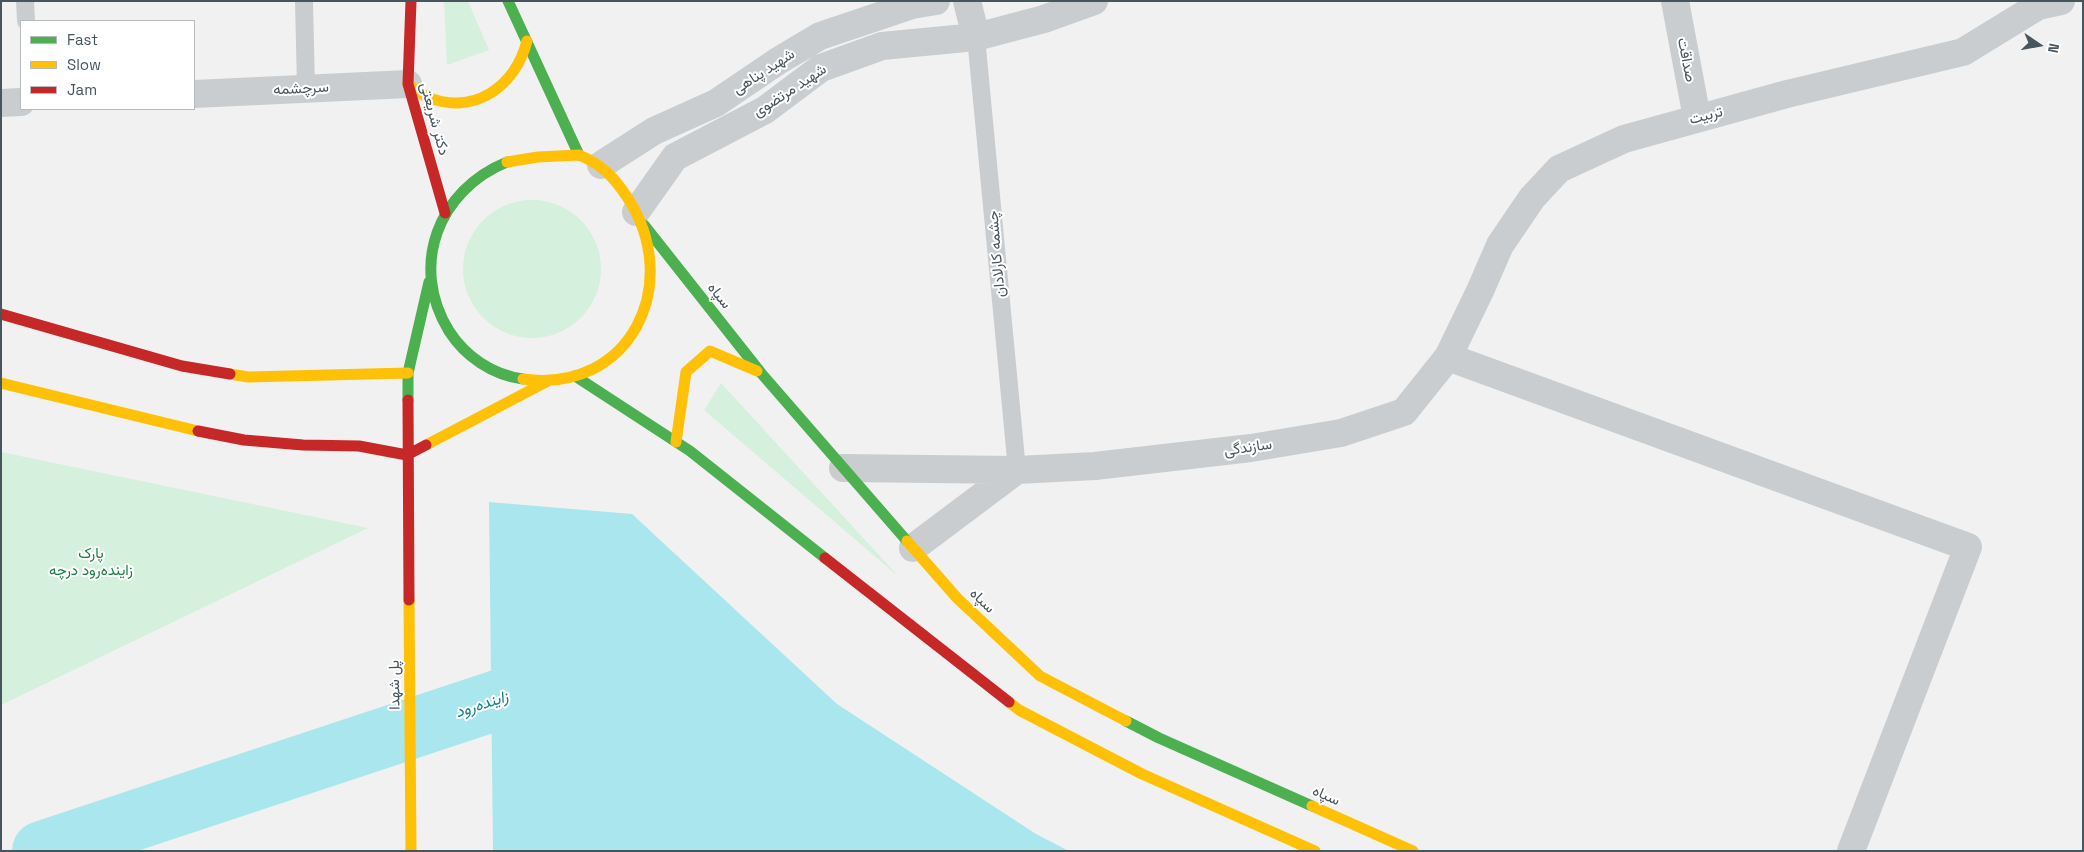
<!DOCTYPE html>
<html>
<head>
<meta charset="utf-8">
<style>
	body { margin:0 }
	#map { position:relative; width:2084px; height:852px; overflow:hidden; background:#f1f1f1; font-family:"Space Grotesk",sans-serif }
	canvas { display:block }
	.frame { position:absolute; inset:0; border:2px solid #47555d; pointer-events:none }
	.legend { position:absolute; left:20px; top:20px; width:175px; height:90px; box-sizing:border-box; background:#fff; border:1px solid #b5bbbe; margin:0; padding:6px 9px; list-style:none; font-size:15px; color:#47555d }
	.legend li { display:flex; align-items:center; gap:10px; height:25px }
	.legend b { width:25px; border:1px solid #b5bbbe }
	.north { position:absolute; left:2014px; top:20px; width:50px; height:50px; -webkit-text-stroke:4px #fff; paint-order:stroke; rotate:102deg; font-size:14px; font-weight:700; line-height:20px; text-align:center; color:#47555d }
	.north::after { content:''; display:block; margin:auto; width:18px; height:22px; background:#47555d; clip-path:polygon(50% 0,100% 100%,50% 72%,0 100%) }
</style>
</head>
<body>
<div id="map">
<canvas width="2084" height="852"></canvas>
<div class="frame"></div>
<ul class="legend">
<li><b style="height:6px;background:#4caf50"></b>Fast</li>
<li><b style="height:6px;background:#ffc107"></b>Slow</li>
<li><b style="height:6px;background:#c62828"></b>Jam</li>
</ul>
<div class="north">N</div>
</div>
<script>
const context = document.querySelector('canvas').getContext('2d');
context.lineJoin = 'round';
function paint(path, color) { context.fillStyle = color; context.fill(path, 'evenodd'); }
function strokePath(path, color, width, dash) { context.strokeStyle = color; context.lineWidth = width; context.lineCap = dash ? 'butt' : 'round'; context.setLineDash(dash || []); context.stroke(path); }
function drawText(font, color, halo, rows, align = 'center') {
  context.font = font + ' "Space Grotesk",Vazirmatn,sans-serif'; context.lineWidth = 4; context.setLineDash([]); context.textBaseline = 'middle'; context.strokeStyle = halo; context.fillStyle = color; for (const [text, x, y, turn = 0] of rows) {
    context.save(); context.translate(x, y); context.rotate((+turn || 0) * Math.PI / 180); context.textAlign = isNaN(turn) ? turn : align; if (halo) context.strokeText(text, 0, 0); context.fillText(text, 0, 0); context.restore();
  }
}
paint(new Path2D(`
	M444 1H468L489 50 447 65Z
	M463 269a69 69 0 1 1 138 0a69 69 0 1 1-138 0Z
	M721 383 899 577 704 410Z
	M1 452 368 528 1 705Z`), '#d5f0dd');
paint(new Path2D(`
	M489 502 632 514 837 704 1036 834 1069 851H493Z`), '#aae6ee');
strokePath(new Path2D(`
	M42 851 558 680 571 684`), '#aae6ee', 60);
strokePath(new Path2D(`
	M25 1 26 21
	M304 1 306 88
	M976 37 1017 470`), '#cacdcf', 18);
strokePath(new Path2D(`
	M967 1 976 37
	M1675 1 1697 118
	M194 94 408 84
	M1 103 21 102
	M601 165 654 131 716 103 778 61 820 36 912 5 936 1
	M636 212 675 157 765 110 821 68 882 46 976 37 1044 19 1094 1
	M1448 357 1968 547 1851 851
	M843 468 1017 470 913 548
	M1017 470 1095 466 1251 448 1341 433 1404 412 1448 357 1480 291 1500 245 1532 198 1559 169 1624 139 1787 94 1963 52 2038 6 2061 1`), '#cacdcf', 28);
strokePath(new Path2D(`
	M508 1 579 155
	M507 162C438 190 409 266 449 331 465 356 492 375 523 379
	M644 225 761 373 907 541
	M575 376 690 451 825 558
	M408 400V373L429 282
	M1126 721 1159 738 1312 806`), '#4caf50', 11);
strokePath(new Path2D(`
	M408 84C414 88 420 94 427 97 474 116 515 87 527 41
	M507 162 538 157 579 155
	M230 374 248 377 408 373
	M523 379C631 394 684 283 627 197 614 177 601 164 579 155
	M1 383 198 431
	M676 442 686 372 710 351 757 371
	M426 445 548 381
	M907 541 957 598 1040 676 1126 721
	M409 600 411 851
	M1009 702 1019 710 1142 774 1315 851
	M1312 806 1413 851`), '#ffc107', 11);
strokePath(new Path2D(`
	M411 1 408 84 445 213
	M1 314 182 366 230 374
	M408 400 409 600
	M198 431 244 440 303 445 359 446 407 455 426 445
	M825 558 1009 702`), '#c62828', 11);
drawText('15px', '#47555d', '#fff', [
	["صداقت",1686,60,79],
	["شهید پناهی",764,72,-33],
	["سرچشمه",301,89,-3],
	["شهيد مرتضوی",790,91,-33],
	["تربیت",1706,116,-15],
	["دکتر شریعتی",434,119,75],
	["چشمه کارلادان",997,254,-95],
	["سپاه",719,296,52],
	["سازندگی",1248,448,-8],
	["سپاه",982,601,44],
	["پل شهدا",395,685,-91],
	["سپاه",1326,796,24]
]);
drawText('15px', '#178042', '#fff', [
	["پارک",91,554],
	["زاینده‌رود درچه",91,571]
]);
drawText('italic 16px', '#0d7f8d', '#fff', [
	["زاینده‌رود",482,705,-18]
]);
</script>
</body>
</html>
